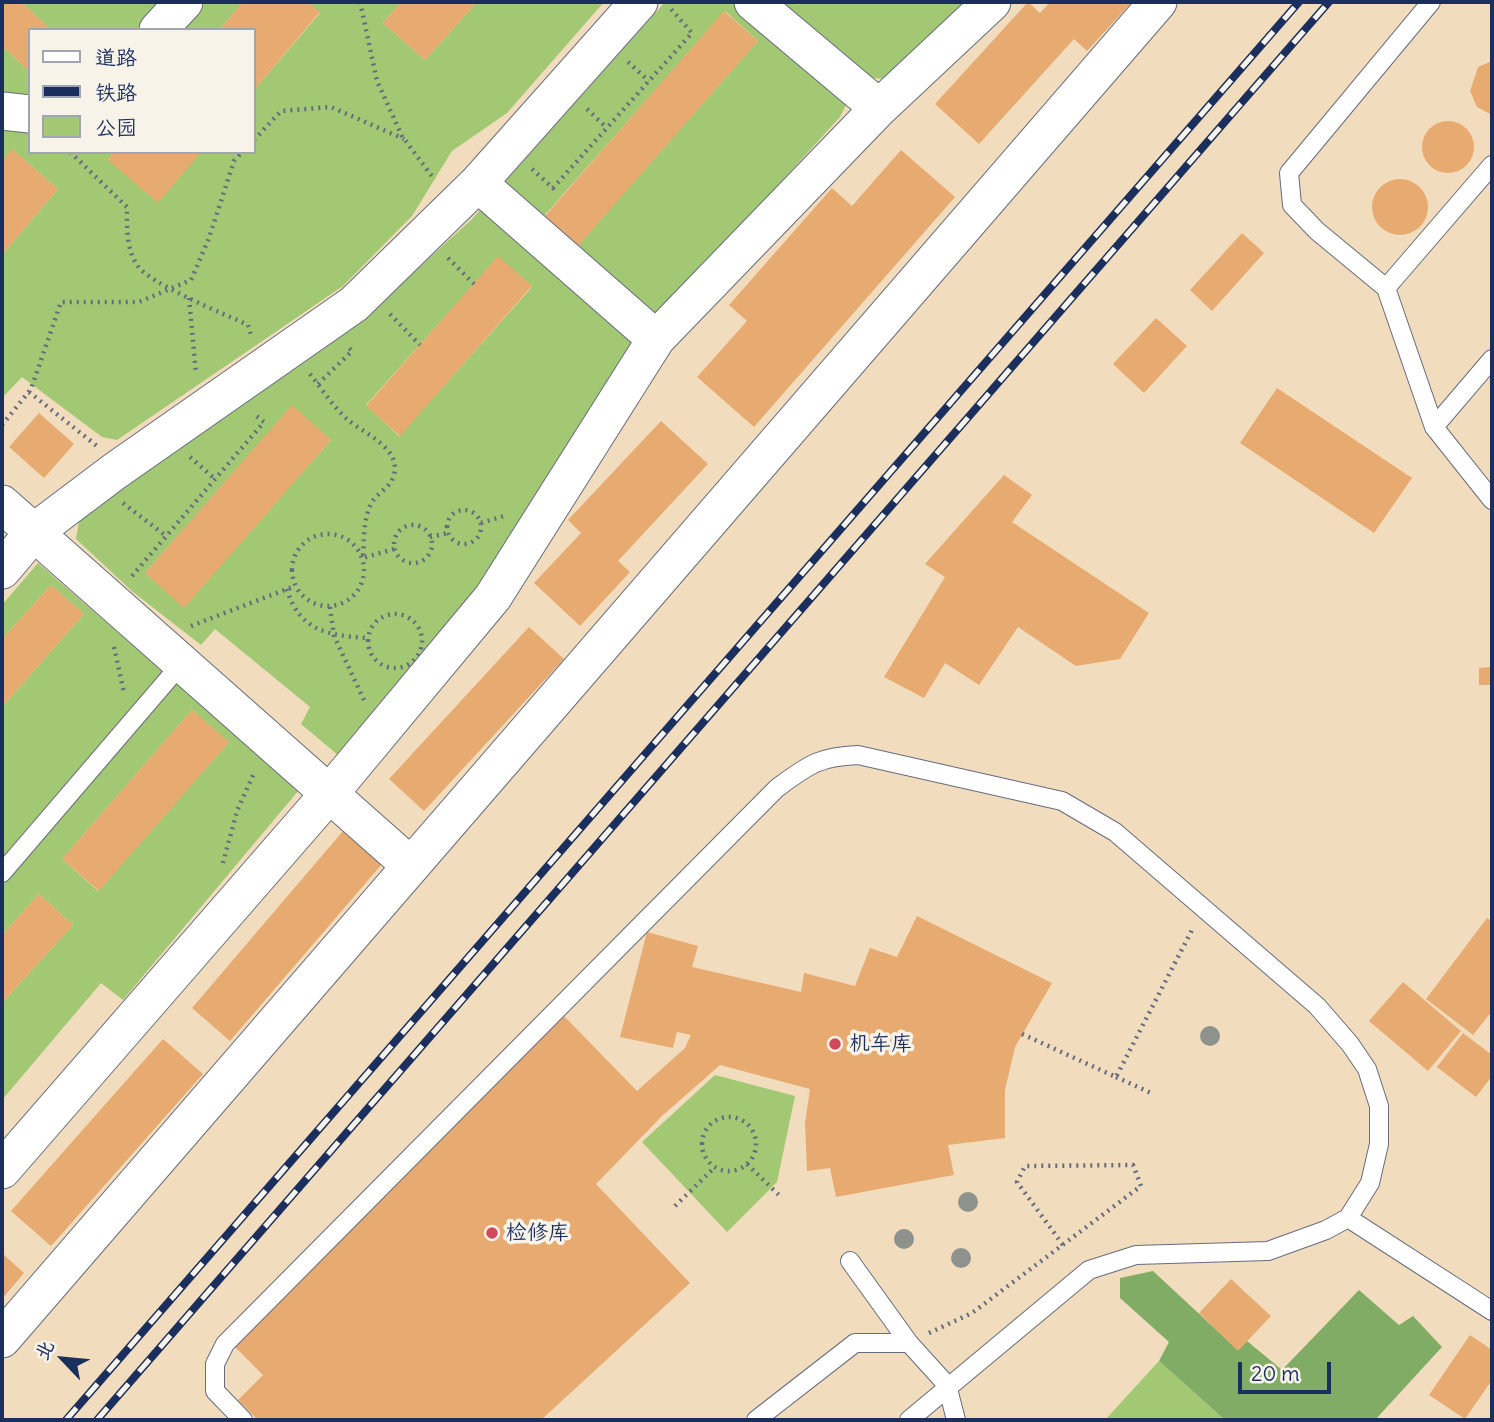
<!DOCTYPE html>
<html>
<head>
<meta charset="utf-8">
<style>
	body { margin:0 }
	#map { position:relative; width:1494px; height:1422px; overflow:hidden; background:#f1ddbd; font-family:Delius,"LXGW WenKai TC",sans-serif }
	canvas { display:block }
	.frame { position:absolute; inset:0; border:4px solid #1b2f5e; pointer-events:none }
	.legend { position:absolute; left:28px; top:28px; width:228px; height:126px; box-sizing:border-box; background:#f7f3e8; border:2px solid #9fa5b1; margin:0; padding:9px 12px; list-style:none; font-size:21px; color:#1b2f5e }
	.legend li { display:flex; align-items:center; gap:14px; height:35px }
	.legend b { width:35px; border:2px solid #9fa5b1 }
	.north { position:absolute; left:28px; top:1324px; width:70px; height:70px; -webkit-text-stroke:5px #f7f3e8; paint-order:stroke; rotate:296deg; font-size:19px; font-weight:700; line-height:28px; text-align:center; color:#1b2f5e }
	.north::after { content:''; display:block; margin:auto; width:24px; height:32px; background:#1b2f5e; clip-path:polygon(50% 0,100% 100%,50% 72%,0 100%) }
	.scale { position:absolute; left:1238px; top:1362px; width:93px; height:32px; box-sizing:border-box; border:4px solid #1b2f5e; border-top:0; padding-left:9px; font-size:21px; line-height:24px; white-space:nowrap; color:#1b2f5e; -webkit-text-stroke:5px #f7f3e8; paint-order:stroke }
</style>
</head>
<body>
<div id="map">
<canvas width="1494" height="1422"></canvas>
<div class="frame"></div>
<ul class="legend">
<li><b style="height:9px;background:#fff"></b>道路</li>
<li><b style="height:9px;background:#1b2f5e"></b>铁路</li>
<li><b style="height:19px;background:#a2c873"></b>公园</li>
</ul>
<div class="north">北</div>
<div class="scale">20 m</div>
</div>
<script>
const context = document.querySelector('canvas').getContext('2d');
context.lineJoin = 'round';
function paint(path, color) { context.fillStyle = color; context.fill(path, 'evenodd'); }
function strokePath(path, color, width, dash) { context.strokeStyle = color; context.lineWidth = width; context.lineCap = dash ? 'butt' : 'round'; context.setLineDash(dash || []); context.stroke(path); }
function drawText(font, color, halo, rows, align = 'center') {
  context.font = font + ' Delius,"LXGW WenKai TC",sans-serif'; context.lineWidth = 7; context.setLineDash([]); context.textBaseline = 'middle'; context.strokeStyle = halo; context.fillStyle = color; for (const [text, x, y, turn = 0] of rows) {
    context.save(); context.translate(x, y); context.rotate((+turn || 0) * Math.PI / 180); context.textAlign = isNaN(turn) ? turn : align; if (halo) context.strokeText(text, 0, 0); context.fillText(text, 0, 0); context.restore();
  }
}
paint(new Path2D(`
	M21 2H243L219 30H51Z
	M308 2H401L383 23 425 60 477 2H604L507 113 452 151 412 216 343 286 117 440 102 437 22 377 2 398V255L58 189 13 150 2 162V46L30 72V152H114L108 160 201 152H254V90L320 13Z
	M665 2H795L798 5 801 2H974L888 79 860 77 840 117 632 346 482 584 338 755 301 724 310 707 215 629 201 645 133 592 76 539 80 515 367 315 472 219ZM725 11 758 41 577 246 544 216ZM498 257 532 287 399 436 366 405ZM292 406 331 440 184 607 145 573Z
	M38 563 299 790 123 1000 101 983 2 1100V1003L73 925 39 894 2 935V707L84 614 51 585 2 639V605ZM192 710 228 743 98 891 62 859Z
	M715 1075 795 1096 777 1182 727 1232 642 1142Z
	M1159 1361 1225 1420H1105Z`), '#a2c873');
paint(new Path2D(`
	M1153 1271 1238 1350 1247 1341 1282 1370 1359 1290 1399 1325 1413 1316 1442 1347 1375 1420H1225L1159 1361 1169 1342 1120 1298V1278Z`), '#81ac65');
paint(new Path2D(`
	M2 2H21L51 30H30V72L2 46Z
	M243 2H308L320 12 254 90V30H219Z
	M401 2H477L425 60 383 23Z
	M1028 2 1040 13 1050 2H1132L1087 51 1074 39 979 144 935 104Z
	M724 11 758 41 578 246 544 217Z
	M1492 61V115L1477 107 1470 91 1478 67Z
	M1422 147a26 26 0 1 1 52 0a26 26 0 1 1-52 0Z
	M12 149 58 189 2 255V162Z
	M901 150 955 197 754 427 697 377 747 321 729 305 832 188 852 206Z
	M114 152H201L158 203 108 160Z
	M1372 207a28 28 0 1 1 56 0a28 28 0 1 1-56 0Z
	M1242 233 1264 253 1212 311 1190 290Z
	M498 256 532 286 400 436 366 406Z
	M1156 318 1187 346 1144 393 1113 364Z
	M1277 388 1412 478 1374 533 1240 443Z
	M292 405 331 440 184 608 145 573Z
	M39 413 74 444 44 478 9 447Z
	M661 421 708 464 618 561 630 572 580 626 534 583 581 533 568 520Z
	M1004 475 1032 495 1012 522 1149 613 1120 659 1076 666 1018 627 979 685 945 663 924 698 884 677 945 577 925 564Z
	M51 585 84 614 2 707V639Z
	M529 627 564 659 424 811 389 779Z
	M1492 667V685H1479V668Z
	M192 710 229 742 99 891 62 859Z
	M343 831 382 864 230 1041 192 1008Z
	M39 894 73 925 2 1003V935Z
	M917 916 1052 983 1015 1047 1005 1090V1138L948 1145 954 1175 836 1197 830 1168 807 1171 805 1123 810 1089 720 1065 662 1116 596 1184 690 1283 541 1420H258L238 1400 263 1375 230 1342 563 1015 637 1091 685 1048 691 1035 677 1032 673 1048 620 1037 647 932 698 946 692 967 801 992 804 973 855 986 870 948 897 957Z
	M1487 918 1492 922V1011L1473 1035 1426 999Z
	M1403 982 1461 1031 1428 1071 1369 1021Z
	M1463 1033 1492 1055V1076L1476 1097 1437 1067Z
	M163 1039 203 1074 51 1246 11 1211Z
	M2 1253 24 1273 2 1299Z
	M1231 1279 1271 1316 1238 1351 1199 1313Z
	M1470 1335 1492 1350V1380L1465 1419 1429 1395Z`), '#e7aa70');
const lane = new Path2D(`
	M1431 2 1289 173 1292 205 1317 231 1386 288 1434 427 1492 500
	M1386 288 1492 165
	M1434 427 1492 359
	M2 873 182 663
	M850 1261 909 1343 947 1385 956 1420
	M243 1420 215 1391V1364L225 1344 777 788C810 764 818 757 858 755L1062 801 1115 832 1317 1006 1350 1044 1367 1069 1379 1106V1144L1370 1183 1348 1218
	M756 1420 855 1343H909
	M909 1420 1089 1270 1136 1255 1268 1251 1326 1230 1348 1218 1492 1311`);
const street = new Path2D(`
	M753 2 879 108
	M158 30 184 2
	M2 111 30 114
	M478 183 656 339
	M2 504 411 866
	M2 570 34 532 115 471 354 304 478 183 639 2
	M2 1170 329 794 493 597 656 339 879 108 992 2
	M2 1339 1158 2`);
strokePath(lane, '#666c7f', 20);
strokePath(street, '#666c7f', 39);
strokePath(new Path2D(`
	M360 2 377 81 402 136 434 179
	M628 62 649 81
	M587 109 607 128
	M254 140 281 111 331 107 404 139
	M70 152 127 207C127 227 126 248 137 265 149 284 225 314 248 325L251 335
	M532 169 553 188 692 33 670 8
	M448 258 474 284
	M189 298 196 373
	M390 314 420 345
	M310 374C322 389 334 408 348 420 365 434 401 448 394 475 390 489 376 493 371 504 363 520 364 541 363 558L394 549
	M318 384 352 351 349 348
	M29 392 97 446
	M2 425 31 389 61 302H139L191 280 209 238 234 161 242 152
	M190 457 215 479
	M123 503 166 536
	M447 527a17 17 0 1 1 34 0a17 17 0 1 1-34 0Z
	M481 523 504 516
	M394 544a19 19 0 1 1 38 0a19 19 0 1 1-38 0Z
	M292 570a36 36 0 1 1 72 0a36 36 0 1 1-72 0Z
	M430 537 448 533
	M132 576 264 422 255 415
	M287 589C299 631 329 636 369 638
	M330 607 334 636 364 700
	M368 641a27 27 0 1 1 54 0a27 27 0 1 1-54 0Z
	M191 626 295 586
	M114 647 124 693
	M223 863 237 811 254 773
	M1022 1034 1116 1077 1193 928
	M1116 1077 1151 1093
	M702 1144a27 27 0 1 1 54 0a27 27 0 1 1-54 0Z
	M747 1164 782 1198
	M675 1206 715 1167
	M929 1333 972 1313 1141 1186 1133 1165 1025 1166 1017 1182 1063 1245`), '#666c7f', 4.5, [2, 5]);
strokePath(lane, '#fff', 18);
strokePath(street, '#fff', 37);
const rail = new Path2D(`
	M66 1420 1299 2
	M97 1420 1329 2`);
strokePath(rail, '#1b2f5e', 8);
strokePath(rail, '#f7f3e8', 5, [16]);
context.fillStyle = '#8e928c';
for (const [x, y] of [
	[1210,1036],
	[968,1202],
	[904,1239],
	[961,1258]
]) { context.beginPath(); context.arc(x, y, 10, 0, 2 * Math.PI); context.fill(); }
for (const [x, y, r, color] of [
	[835,1044,7,"#d1495b"],
	[492,1233,7,"#d1495b"]
]) { const dot = new Path2D(); dot.arc(x, y, r, 0, 2 * Math.PI); context.fillStyle = color; context.fill(dot); strokePath(dot, '#f7f3e8', 2.5); }
drawText('21px', '#1b2f5e', '#f7f3e8', [
	["机车库",849,1044],
	["检修库",506,1233]
], 'left');
</script>
</body>
</html>
